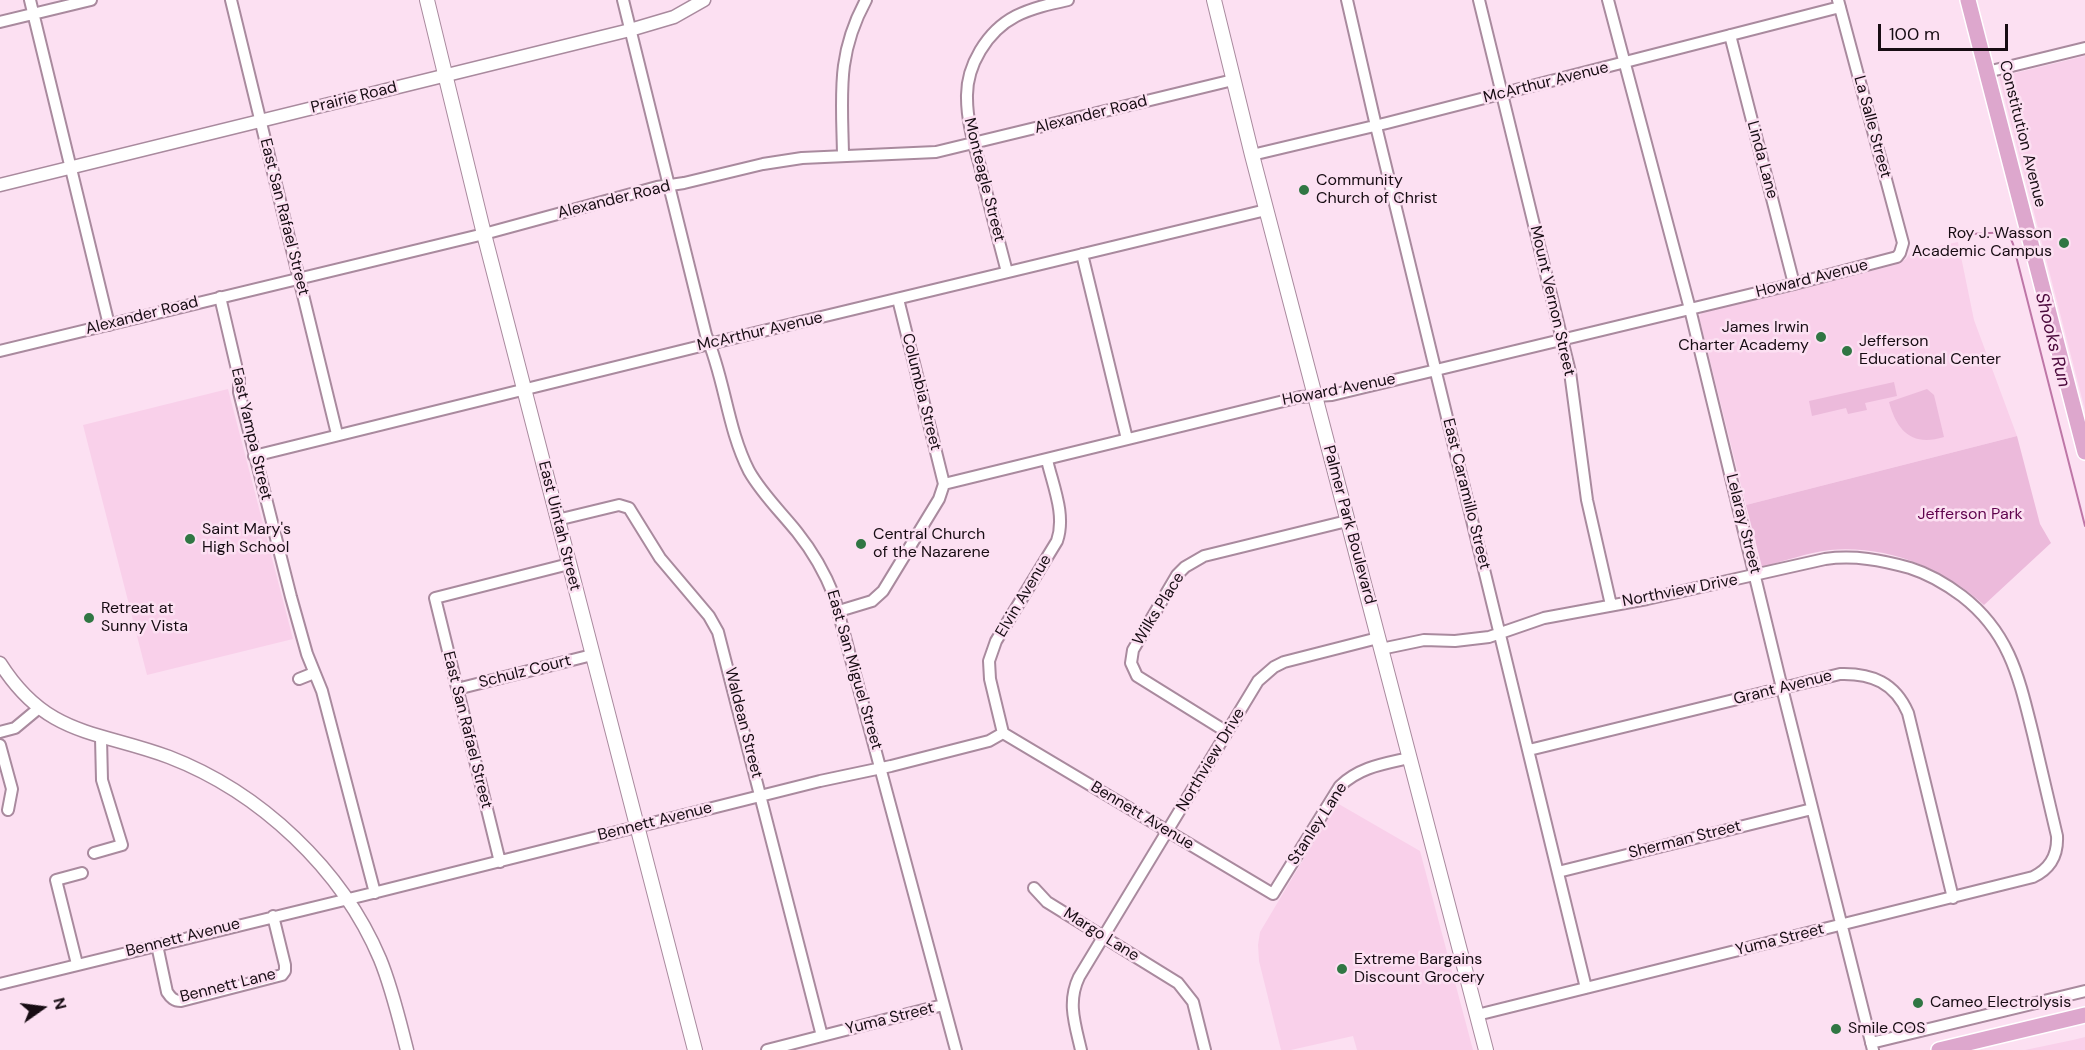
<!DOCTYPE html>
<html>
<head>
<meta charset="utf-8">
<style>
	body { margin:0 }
	#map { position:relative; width:2085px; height:1050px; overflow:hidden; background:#fce0f2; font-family:"DM Sans",sans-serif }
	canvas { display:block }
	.north { position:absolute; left:12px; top:978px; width:60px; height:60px; -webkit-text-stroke:4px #fce0f2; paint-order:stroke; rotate:76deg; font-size:16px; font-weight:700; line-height:24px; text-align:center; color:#170c13 }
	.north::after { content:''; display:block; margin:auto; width:21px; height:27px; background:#170c13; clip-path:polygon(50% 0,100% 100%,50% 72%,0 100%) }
	.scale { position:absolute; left:1878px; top:24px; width:130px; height:27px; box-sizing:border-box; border:3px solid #170c13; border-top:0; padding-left:8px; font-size:18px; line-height:21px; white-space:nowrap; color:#170c13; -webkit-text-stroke:4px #fce0f2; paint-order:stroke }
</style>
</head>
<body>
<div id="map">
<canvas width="2085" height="1050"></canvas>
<div class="north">N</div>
<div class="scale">100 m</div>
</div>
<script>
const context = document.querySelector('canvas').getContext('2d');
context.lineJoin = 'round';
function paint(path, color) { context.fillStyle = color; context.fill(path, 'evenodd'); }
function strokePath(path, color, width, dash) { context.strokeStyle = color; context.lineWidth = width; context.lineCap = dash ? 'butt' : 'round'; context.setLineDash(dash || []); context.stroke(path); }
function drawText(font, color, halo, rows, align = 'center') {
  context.font = font + ' "DM Sans",sans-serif'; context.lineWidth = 5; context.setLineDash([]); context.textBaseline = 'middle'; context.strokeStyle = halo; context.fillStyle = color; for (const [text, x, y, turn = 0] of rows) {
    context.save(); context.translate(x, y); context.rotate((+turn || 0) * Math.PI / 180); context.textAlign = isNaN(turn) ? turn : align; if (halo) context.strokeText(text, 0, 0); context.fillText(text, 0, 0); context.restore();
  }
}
paint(new Path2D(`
	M2085 56V410L1999 77Z
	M1958 242 1974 320 2017 436 1746 505 1699 317 1702 312 1895 265 1906 259 1911 252Z
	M228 389 293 639 147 675 83 425Z
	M1337 803 1420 851 1473 1050H1357L1353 1036 1291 1050H1281L1259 961 1258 945 1260 932Z
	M2085 1037V1050H2025L2073 1040Z`), '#f9d0ea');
paint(new Path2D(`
	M1894 382 1897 396 1865 403 1867 410 1848 414 1846 408 1812 416 1809 401Z
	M1927 389 1934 395 1944 437C1912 447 1897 431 1889 402Z
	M2017 436 2040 524 2051 543 1984 605C1942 567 1886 545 1830 550 1807 553 1784 561 1762 567L1746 505Z`), '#ecbadb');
strokePath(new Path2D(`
	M1971 234 2008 232 2013 244 2085 526`), '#be76a7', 2);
const minor = new Path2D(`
	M30 0 109 325
	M231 0 337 434
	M623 0 706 335C725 379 727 428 749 471 762 494 781 512 797 532 813 552 825 573 834 596L956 1050
	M1347 0 1376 126 1586 988
	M1479 0 1570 372 1587 500 1611 605
	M1608 0 1690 309 1782 688 1873 1050
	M0 22 91 0
	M1730 35 1794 284
	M1987 72 2085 48
	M843 155C842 95 836 55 866 0
	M1252 155 1387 123 1840 7
	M1082 254 1127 439
	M1007 272C998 238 989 204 981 170 975 147 967 123 967 98 966 66 987 31 1016 16 1032 8 1050 4 1068 0
	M220 297 239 378V392L291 597 307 654 322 691 375 893
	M898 299 944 484
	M0 351 484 234 657 187 684 183 763 164 802 158 936 152 1233 80
	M254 456 709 344 1266 210
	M557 520 619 505 629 508 660 558 709 616 718 632 822 1036
	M839 611 872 601 883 591 939 499 944 484 1300 397 1332 395 1794 284 1897 257 1900 253 1903 243 1838 0
	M1381 649 1424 640 1455 641 1489 637 1544 618 1647 599 1825 559C1855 555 1881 560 1910 568 1929 574 1946 584 1962 596 2010 633 2019 678 2033 734 2041 768 2049 802 2057 836 2058 855 2050 869 2033 877L1477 1015
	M299 679 314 673
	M457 689 592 655
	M0 732 15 728 39 708
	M1227 732 1137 676 1131 663 1133 650 1177 575 1185 567 1204 556 1347 521
	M1003 733 990 679 989 661 996 641 1057 541C1066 515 1053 486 1047 460
	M0 745 12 789 8 810
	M1529 750 1840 674C1872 673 1895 683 1908 713L1953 898
	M94 853 122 845 102 780 101 738
	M500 862 435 598 569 564
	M1558 872 1812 809
	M1034 888 1047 902 1178 983 1193 1002 1205 1050
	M157 945 167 992C171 998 174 1001 181 1001L282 975 285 971V965L273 916
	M77 964 56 880 82 873
	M0 984 365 895 820 781 891 766 989 741 1003 733 1273 894 1340 786C1360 767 1383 764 1409 758
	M1871 1043 2085 991
	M767 1050 943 1005
	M1081 1050C1075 1024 1067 1002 1079 977L1258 681 1274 667 1284 662 1378 638`);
const tertiary = new Path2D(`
	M0 185 630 30 674 17 704 0
	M0 663C47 737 96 730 169 757 260 792 342 869 380 959 392 988 399 1019 407 1050`);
const secondary = new Path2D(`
	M427 0 484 234 695 1050
	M1214 0 1252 155 1486 1050`);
const primary = new Path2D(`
	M1968 0 2085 452
	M1939 1050 2085 1015`);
strokePath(minor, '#a98a9e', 14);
strokePath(tertiary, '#a98a9e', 15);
strokePath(secondary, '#a98a9e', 16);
strokePath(primary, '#fff', 18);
strokePath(minor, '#fff', 10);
strokePath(tertiary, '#fff', 12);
strokePath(secondary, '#fff', 14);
strokePath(primary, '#dda7cd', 15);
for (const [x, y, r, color] of [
	[1304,190,6,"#307643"],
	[2064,243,6,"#307643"],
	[1821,337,6,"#307643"],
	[1847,351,6,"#307643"],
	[190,539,6,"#307643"],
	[861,544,6,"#307643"],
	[89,618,6,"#307643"],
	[1342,969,6,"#307643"],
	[1918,1003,6,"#307643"],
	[1836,1029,6,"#307643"]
]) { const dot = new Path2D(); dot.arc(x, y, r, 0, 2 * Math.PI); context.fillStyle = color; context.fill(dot); strokePath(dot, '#fce0f2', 2); }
drawText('16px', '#170c13', '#fce0f2', [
	["McArthur Avenue",1546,83,-14],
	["Prairie Road",354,98,-14],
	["Alexander Road",1091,115,-14],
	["La Salle Street",1872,127,75],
	["Constitution Avenue",2022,134,76],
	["Linda Lane",1762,160,75],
	["Monteagle Street",984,180,76],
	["Alexander Road",614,200,-14],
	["East San Rafael Street",284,217,76],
	["Howard Avenue",1812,279,-14],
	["Mount Vernon Street",1552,301,77],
	["Alexander Road",142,316,-14],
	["McArthur Avenue",760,332,-13],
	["Howard Avenue",1339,390,-11],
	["Columbia Street",921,392,76],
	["East Yampa Street",251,434,77],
	["East Caramillo Street",1466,494,76],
	["Lelaray Street",1743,524,76],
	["Palmer Park Boulevard",1349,525,75],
	["East Uintah Street",559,526,76],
	["Northview Drive",1680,591,-11],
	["Elvin Avenue",1024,596,-59],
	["Wilks Place",1159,609,-58],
	["East San Miguel Street",854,670,74],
	["Schulz Court",525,672,-14],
	["Grant Avenue",1783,688,-14],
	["Waldean Street",743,723,76],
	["East San Rafael Street",467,730,76],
	["Northview Drive",1211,760,-59],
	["Bennett Avenue",1142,816,31],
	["Bennett Avenue",655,822,-14],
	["Stanley Lane",1318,824,-57],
	["Sherman Street",1685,840,-14],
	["Margo Lane",1101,935,32],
	["Bennett Avenue",183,938,-14],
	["Yuma Street",1780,940,-14],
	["Bennett Lane",228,986,-14],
	["Yuma Street",890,1019,-14]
]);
drawText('16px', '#170c13', '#fce0f2', [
	["Community",1316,181],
	["Church of Christ",1316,199],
	["Roy J. Wasson",2052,234,"right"],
	["Academic Campus",2052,252,"right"],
	["James Irwin",1809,328,"right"],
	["Charter Academy",1809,346,"right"],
	["Jefferson",1859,342],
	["Educational Center",1859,360],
	["Saint Mary's",202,530],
	["High School",202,548],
	["Central Church",873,535],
	["of the Nazarene",873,553],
	["Retreat at",101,609],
	["Sunny Vista",101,627],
	["Extreme Bargains",1354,960],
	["Discount Grocery",1354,978],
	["Cameo Electrolysis",1930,1003],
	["Smile COS",1848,1029]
], 'left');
drawText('16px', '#5f034c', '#fce0f2', [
	["Jefferson Park",1970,515]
]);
drawText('italic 18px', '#4b093c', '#fce0f2', [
	["Shooks Run",2052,340,76]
]);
</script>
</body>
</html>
